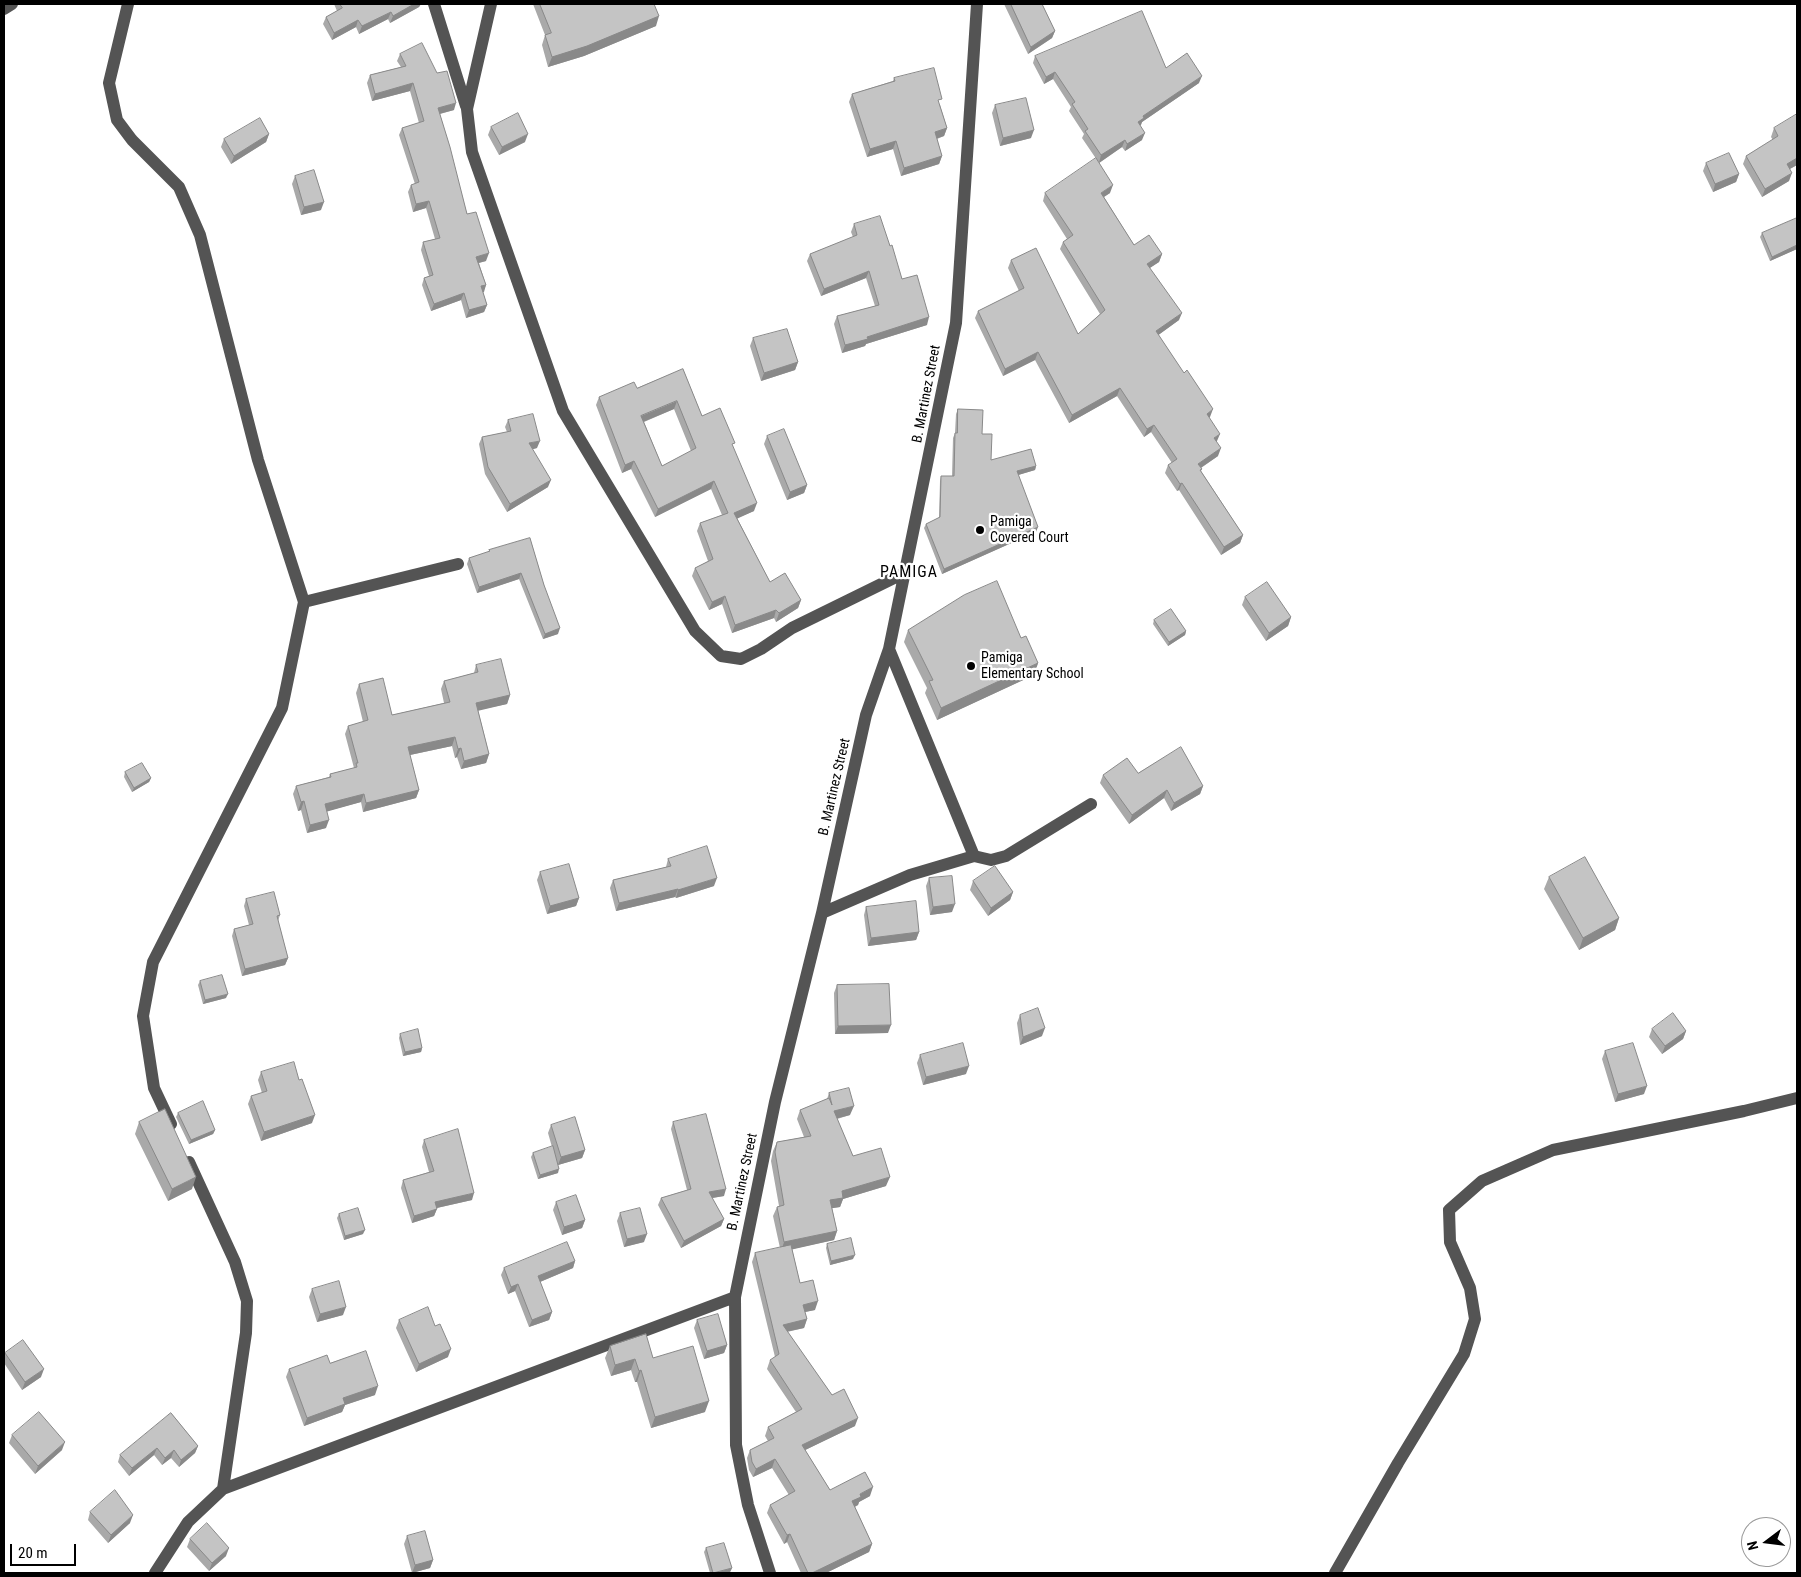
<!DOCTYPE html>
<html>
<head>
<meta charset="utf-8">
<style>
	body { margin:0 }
	#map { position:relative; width:1801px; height:1577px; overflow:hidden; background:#fff; font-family:"Roboto Condensed",sans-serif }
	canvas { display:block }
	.frame { position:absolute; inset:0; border:5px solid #000; pointer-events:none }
	.north { position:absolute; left:1741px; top:1517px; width:50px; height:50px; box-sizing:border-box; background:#fff; border:1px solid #999; border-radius:50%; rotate:255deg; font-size:14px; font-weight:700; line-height:20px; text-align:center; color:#000 }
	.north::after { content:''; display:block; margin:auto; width:18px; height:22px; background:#000; clip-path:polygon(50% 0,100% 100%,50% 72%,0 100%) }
	.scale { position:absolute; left:10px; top:1544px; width:66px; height:22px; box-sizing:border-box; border:2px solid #000; border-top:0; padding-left:6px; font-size:15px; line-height:18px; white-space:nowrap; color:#000; -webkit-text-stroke:4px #fff; paint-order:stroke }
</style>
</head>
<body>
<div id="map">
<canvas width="1801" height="1577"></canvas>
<div class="frame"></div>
<div class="north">N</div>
<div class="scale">20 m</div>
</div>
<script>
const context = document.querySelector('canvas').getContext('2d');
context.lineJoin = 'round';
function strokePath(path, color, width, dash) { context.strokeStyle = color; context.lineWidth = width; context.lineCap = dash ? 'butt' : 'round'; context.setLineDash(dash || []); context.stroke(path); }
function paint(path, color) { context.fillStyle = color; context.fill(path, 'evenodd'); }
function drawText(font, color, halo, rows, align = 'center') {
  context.font = font + ' "Roboto Condensed",sans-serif'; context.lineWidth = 4.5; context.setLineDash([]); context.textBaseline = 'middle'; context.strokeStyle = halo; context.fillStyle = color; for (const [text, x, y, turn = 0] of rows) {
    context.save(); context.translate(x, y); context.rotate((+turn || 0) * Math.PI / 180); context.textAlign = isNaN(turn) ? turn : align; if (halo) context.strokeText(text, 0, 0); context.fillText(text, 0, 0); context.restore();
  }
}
strokePath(new Path2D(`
	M128 4 109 83 117 120 132 140 179 187 200 235 258 460 304 602 282 708 153 962 143 1016 154 1088 171 1124
	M434 4 466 106
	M491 4 467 109 472 152 563 411 695 631 721 656 741 659 761 649 792 628 906 572
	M4 9 12 4
	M304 602 458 564
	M974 856 991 860 1006 856 1091 804
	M822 913 910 875 974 856 889 649
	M189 1162 235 1262 247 1301 246 1333 223 1489
	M155 1573 188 1522 223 1489 735 1297
	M770 1573 748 1505 736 1445 735 1297 775 1102 822 913 866 715 889 649 956 323 977 4
	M1335 1573 1398 1463 1464 1354 1475 1319 1470 1288 1450 1242 1449 1210 1482 1181 1553 1150 1744 1111 1797 1098`), '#545454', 12);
paint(new Path2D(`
	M334 4H421L419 7 390 23 388 19 359 34 356 27 332 40 323 24 326 17 337 11Z
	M533 4H654L656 26 584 56 548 67 542 45 545 35Z
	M1004 4H1042L1055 31 1052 38 1028 54Z
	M400 54 454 110 440 114 467 214 486 261 479 263 486 285 483 292 487 305 484 312 466 318 461 300 431 311 422 285 424 278 429 276 421 250 423 242 435 239 426 208 413 212 408 192 411 185 415 184 399 135 402 128 419 123 410 91 372 101 367 83 370 75 401 67 397 61Z
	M1035 56 1166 68 1199 83 1142 122 1140 126 1142 140 1125 151 1122 147 1099 163 1082 138 1084 134 1069 111 1071 107 1053 79 1044 84 1033 63Z
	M894 78 940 105 947 128 944 136 937 139 942 156 939 164 901 176 893 149 867 157 849 102 852 94 893 81Z
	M995 105 1031 138 1000 146 992 113Z
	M491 127 525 142 499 155 488 135Z
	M1774 128 1797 165 1790 169 1789 181 1762 197 1743 164 1746 156 1773 140 1771 137Z
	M269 134 266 142 231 164 221 147 224 139Z
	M1706 163 1739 174 1736 182 1713 192 1703 171Z
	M295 176 321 210 301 215 292 184Z
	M1045 193H1110L1104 197 1134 245 1162 254 1159 262 1149 268 1179 320 1158 335 1210 417 1209 418 1217 441 1216 442 1218 456 1201 468 1202 469 1201 471 1243 535 1240 543 1221 555 1179 490 1177 491 1165 473 1168 465 1172 463 1151 432 1144 437 1117 396 1069 423 1035 360 1003 376 975 318 978 311 1019 291 1008 268 1011 260 1078 334 1100 314 1060 249 1063 242 1067 239 1043 201Z
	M1797 218V249L1770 261 1760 237 1762 233Z
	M854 224 890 246 902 279 927 325 866 344 865 346 842 353 834 324 837 316 875 306 866 278 821 296 807 261 810 254 853 237 851 232Z
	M753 338 798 362 795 370 761 381 750 346Z
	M683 369 702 416 733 447 754 511 737 518 770 582 801 600 798 608 776 622 774 618 732 633 722 604 709 610 692 576 695 568 708 561 697 531 700 523 722 515 711 489 655 517 631 469 622 473 596 405 599 397 637 388ZM674 409 691 451 662 466 644 422Z
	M958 409 982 434 991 460 1036 466 1035 470 1018 475 1036 532 942 574 924 528 926 524 939 518 940 481 941 476H952L953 438 955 433 956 414Z
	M508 420 537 448 532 449 548 487 507 512 485 474 479 444 482 437 507 432 505 427Z
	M767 436 807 485 804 493 787 500 764 444Z
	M530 538 558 634 543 639 519 579 477 593 467 564 469 558 489 552V550Z
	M1245 597 1291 617 1288 626 1266 641 1242 605Z
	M1154 620 1186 631 1185 635 1168 646 1153 624Z
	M908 630 1021 638 1038 663 1034 675 937 720 925 693 927 688 904 642Z
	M476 665 510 695 507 704 478 710 489 754 486 763 461 769 457 757 455 758 452 746 410 755 419 790 416 798 363 812 361 802 327 811 326 828 307 833 301 810 298 811 293 794 296 786 329 777 330 774 354 768 345 734 348 726 363 722 356 693 359 684 392 715 444 703 441 689 444 681 474 673Z
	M125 772 151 778 149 782 132 792 124 777Z
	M1138 773 1203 786 1200 794 1171 811 1164 798 1129 824 1100 783 1103 775Z
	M668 859 714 886 676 898 675 897 616 911 610 888 613 880 666 867Z
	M540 872 579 898 576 906 547 914 537 880Z
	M1549 877 1619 918 1615 930 1579 950 1544 889Z
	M929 878 952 912 930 915 926 886Z
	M973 881 1013 892 1010 900 988 916 970 890Z
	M246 899 280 915 278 921 288 958 285 965 242 976 232 936 234 929 249 925 244 906Z
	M866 907 919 932 916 940 868 946 864 915Z
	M200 981 226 998 203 1004 198 985Z
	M837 985 888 1033 835 1034 834 993Z
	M1020 1015 1042 1036 1020 1045 1017 1023Z
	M1652 1029 1686 1031 1683 1039 1662 1054 1649 1037Z
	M400 1034 422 1048 421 1052 403 1056 399 1038Z
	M1605 1051 1644 1094 1615 1102 1602 1059Z
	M920 1055 966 1074 923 1085 917 1063Z
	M261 1072 312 1123 261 1141 248 1104 251 1096 262 1093 258 1080Z
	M829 1093 850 1115 837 1119 853 1156 886 1186 843 1199 840 1207 832 1208 837 1231 834 1240 792 1249 800 1283 815 1310 805 1312 807 1319 804 1328 787 1332 832 1395 855 1426 805 1450 830 1490 870 1496 859 1502 858 1505 855 1507 872 1544 869 1552 826 1573H801L787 1542 784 1544 767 1513 770 1505 789 1495 772 1468 753 1477 749 1470 747 1458 750 1450 768 1441 765 1436 768 1427 796 1412 767 1369 770 1360 775 1357 752 1262 755 1253 780 1248 773 1216 777 1207 779 1206 771 1161 773 1151 777 1142 804 1137 797 1119 800 1110 827 1099Z
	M178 1113 215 1130 213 1134 189 1144 176 1117Z
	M139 1122 192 1189 168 1201 135 1134Z
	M673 1122 724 1196 712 1198 724 1219 721 1226 681 1248 658 1205 661 1198 687 1190 671 1129Z
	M551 1125 585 1150 582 1158 558 1165V1173L538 1179 531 1157 533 1153 552 1147 548 1133Z
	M424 1140 472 1200 437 1208 434 1216 412 1223 401 1188 403 1180 429 1172 422 1147Z
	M556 1202 585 1220 582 1228 562 1235 553 1210Z
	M620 1213 644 1242 624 1247 617 1221Z
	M339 1214 363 1234 344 1240 337 1218Z
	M827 1244 853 1259 830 1265 826 1248Z
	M575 1261 573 1268 540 1282 552 1312 549 1320 529 1327 515 1291 508 1294 501 1275 504 1268Z
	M312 1289 343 1315 317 1322 309 1297Z
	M399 1320 435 1326 448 1357 416 1372 396 1328Z
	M697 1320 727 1345 724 1353 704 1359 694 1328Z
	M610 1346 653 1358 705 1412 651 1428 637 1382H635L631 1370 611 1376 605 1358Z
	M5 1353 41 1377 22 1390 4 1363V1357Z
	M330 1363 375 1395 345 1405 342 1412 304 1426 286 1377 289 1369Z
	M171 1413 198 1446 195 1453 179 1467 171 1458 162 1465 154 1455 129 1476 118 1462 120 1455Z
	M12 1435 62 1450 35 1474 9 1443Z
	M90 1512 130 1523 108 1543 88 1520Z
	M407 1536 433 1560 430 1568 412 1573 404 1544Z
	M190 1539 226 1556 209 1571 187 1547Z
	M706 1548 732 1568 730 1572 726 1573H710L704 1552Z`), '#a9a9a9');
paint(new Path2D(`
	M414 4H421L419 7 390 23 393 16Z
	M391 12 388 19 359 34 362 26Z
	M659 16 656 26 584 56 548 67 552 57Z
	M358 20 356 27 332 40 334 33Z
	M1055 31 1052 38 1028 54 1031 47Z
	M1055 72 1053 79 1044 84 1046 77Z
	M1202 76 1199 83 1142 122 1141 125 1135 129 1138 122 1143 116Z
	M413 83 410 91 372 101 375 94Z
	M456 103 454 110 435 115 438 108Z
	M947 128 944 136 932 140 935 132Z
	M1034 130 1031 138 1000 146 1003 138Z
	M1145 133 1142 140 1125 151 1127 144Z
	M269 134 266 142 231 164 234 156Z
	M528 134 525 142 499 155 502 147Z
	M1125 140 1122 147 1099 163 1101 155Z
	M896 141 893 149 867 157 870 149Z
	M942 156 939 164 901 176 904 168Z
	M1797 158V165L1784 172 1787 164Z
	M1792 173 1789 181 1762 197 1765 189Z
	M1739 174 1736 182 1713 192 1715 184Z
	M1113 185 1110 193 1099 200 1101 193Z
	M429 201 426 208 413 212 416 204Z
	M324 202 321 210 301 215 304 207Z
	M1797 245V249L1770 261 1772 257Z
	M489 253 486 261 474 264 476 257Z
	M1162 254 1159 262 1144 272 1147 264Z
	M869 271 866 278 821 296 824 289Z
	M486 285 484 292 479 294 481 286Z
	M464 293 461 300 431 311 434 304Z
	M487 305 484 312 466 318 469 310Z
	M1182 313 1179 320 1153 339 1156 331Z
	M929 317 927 325 866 344 865 346 842 353 845 345 867 337Z
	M1038 352 1035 360 1003 376 1005 369Z
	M798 362 795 370 761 381 764 373Z
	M1120 388 1117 396 1069 423 1072 415Z
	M677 401 674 409 638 424 641 416Z
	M1213 409 1210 417 1204 421 1207 414Z
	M1154 425 1151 432 1144 437 1147 429Z
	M1220 434 1217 441 1211 445 1214 438Z
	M540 441 537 448 526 451 529 443Z
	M1221 448 1218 456 1196 471 1198 464Z
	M634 461 631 469 622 473 625 465Z
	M1036 466 1035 470 1015 476 1017 471Z
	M551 480 548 487 507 512 510 504Z
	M714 481 711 489 655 517 658 509Z
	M1182 483 1179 490 1177 491 1180 484Z
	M807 485 804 493 787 500 790 492Z
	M757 503 754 511 732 521 734 513Z
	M1038 527 1036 532 942 574 944 569Z
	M1243 535 1240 543 1221 555 1224 547Z
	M521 573 519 579 477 593 479 587Z
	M725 596 722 604 709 610 712 602Z
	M801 600 798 608 776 622 779 613Z
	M776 610 774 618 732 633 735 625Z
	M1291 617 1288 626 1266 641 1269 633Z
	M560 628 558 634 543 639 545 634Z
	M1186 631 1185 635 1168 646 1169 642Z
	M1038 663 1034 675 937 720 941 708Z
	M510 695 507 704 473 712 476 703Z
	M455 737 452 746 405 756 408 747Z
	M461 748 457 757 455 758 458 749Z
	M489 754 486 763 461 769 464 761Z
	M151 778 149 782 132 792 134 788Z
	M1203 786 1200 794 1171 811 1174 803Z
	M419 790 416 798 363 812 366 803Z
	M1167 790 1164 798 1129 824 1132 815Z
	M364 794 361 802 322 813 325 804Z
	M304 801 301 810 298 811 301 802Z
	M329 820 326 828 307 833 310 825Z
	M717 878 714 886 676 898 678 890Z
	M678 889 675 897 616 911 619 903Z
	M1013 892 1010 900 988 916 991 908Z
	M579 898 576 906 547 914 550 906Z
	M955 904 952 912 930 915 933 907Z
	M1619 918 1615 930 1579 950 1583 938Z
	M919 932 916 940 868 946 871 938Z
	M288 958 285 965 242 976 245 969Z
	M228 994 226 998 203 1004 205 1000Z
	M891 1025 888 1033 835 1034 838 1026Z
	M1045 1028 1042 1036 1020 1045 1023 1037Z
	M1686 1031 1683 1039 1662 1054 1665 1046Z
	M422 1048 421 1052 403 1056 405 1052Z
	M969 1066 966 1074 923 1085 926 1077Z
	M1647 1086 1644 1094 1615 1102 1618 1094Z
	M854 1106 850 1115 831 1120 834 1111Z
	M315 1115 312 1123 261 1141 264 1132Z
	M215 1130 213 1134 189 1144 191 1140Z
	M585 1150 582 1158 558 1165 561 1157Z
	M559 1169 558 1173 538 1179 540 1175Z
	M196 1177 192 1189 168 1201 172 1189Z
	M890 1177 886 1186 843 1199 840 1207 827 1209 830 1200 842 1191Z
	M726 1189 724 1196 706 1199 709 1192Z
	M474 1193 472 1200 432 1209 435 1202Z
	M437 1209 434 1216 412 1223 414 1216Z
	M724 1219 721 1226 681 1248 684 1241Z
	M585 1220 582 1228 562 1235 564 1227Z
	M365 1230 363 1234 344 1240 345 1236Z
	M837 1231 834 1240 781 1252 784 1242Z
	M647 1234 644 1242 624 1247 627 1239Z
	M855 1255 853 1259 830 1265 831 1261Z
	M575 1261 573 1268 535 1284 538 1276Z
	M518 1284 515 1291 508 1294 511 1287Z
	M818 1301 815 1310 800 1313 803 1305Z
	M346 1307 343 1315 317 1322 320 1314Z
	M552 1312 549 1320 529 1327 532 1320Z
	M807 1319 804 1328 780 1333 783 1325Z
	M727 1345 724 1353 704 1359 707 1351Z
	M451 1349 448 1357 416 1372 419 1364Z
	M635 1359 631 1370 611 1376 615 1365Z
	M44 1369 41 1377 22 1390 25 1382Z
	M641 1370 637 1382H635L639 1371Z
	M378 1386 375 1395 345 1405 342 1412 304 1426 307 1418 343 1398Z
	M709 1401 705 1412 651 1428 655 1417Z
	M858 1418 855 1426 799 1453 802 1445Z
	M65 1442 62 1450 35 1474 38 1466Z
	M198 1446 195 1453 179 1467 181 1460Z
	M157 1448 154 1455 129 1476 132 1468Z
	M174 1450 171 1458 162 1465 165 1458Z
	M775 1459 772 1468 753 1477 756 1469Z
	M873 1487 870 1496 859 1502 858 1505 849 1509 852 1501 860 1494Z
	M133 1515 130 1523 108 1543 111 1535Z
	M790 1534 787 1542 784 1544 787 1535Z
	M872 1544 869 1552 826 1573H812Z
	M229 1548 226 1556 209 1571 212 1563Z
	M433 1560 430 1568 412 1573 415 1565Z
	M732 1568 730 1572 726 1573H715Z`), '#898989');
const building = new Path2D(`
	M340 4H414L393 16 391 12 362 26 358 20 334 33 326 17 342 8Z
	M540 4H654L659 16 587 46 552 57 545 35 551 33Z
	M1011 4H1042L1055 31 1031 47Z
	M1142 11 1166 68 1187 53 1202 76 1143 116 1144 118 1138 122 1145 133 1127 144 1125 140 1101 155 1085 131 1088 129 1072 104 1075 102 1055 72 1046 77 1035 56Z
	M422 43 437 73 447 71 456 103 438 108 450 147 467 214 476 212 489 253 476 257 486 285 481 286 487 305 469 310 464 293 434 304 424 278 433 275 423 242 440 238 429 201 416 204 411 185 419 182 402 128 424 121 413 83 375 94 370 75 406 66 400 54Z
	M934 68 942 99 938 100 947 128 935 132 942 156 904 168 896 141 870 149 852 94 895 81 894 78Z
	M1026 98 1034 130 1003 138 995 105Z
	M518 113 528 134 502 147 491 127Z
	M1797 114V158L1787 164 1792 173 1765 189 1746 156 1778 136 1774 128Z
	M260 118 269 134 234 156 224 139Z
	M1729 153 1739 174 1715 184 1706 163Z
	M1096 158 1113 185 1101 193 1134 245 1149 235 1162 254 1147 264 1182 313 1156 331 1184 373 1187 370 1213 409 1207 414 1220 434 1214 438 1221 448 1198 464 1202 469 1200 470 1243 535 1224 547 1182 483 1180 484 1168 465 1177 459 1154 425 1147 429 1120 388 1072 415 1038 352 1005 369 978 311 1024 288 1011 260 1036 248 1078 334 1105 310 1063 242 1073 235 1045 193Z
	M314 170 324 202 304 207 295 176Z
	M880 216 890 246 892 245 902 279 917 275 929 317 867 337 868 339 845 345 837 316 879 305 869 271 824 289 810 254 857 235 854 224Z
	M1797 218V245L1772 257 1762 233Z
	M787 329 798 362 764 373 753 338Z
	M683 369 702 416 720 408 735 443 732 444 757 503 734 513 770 582 785 573 801 600 779 613 776 610 735 625 725 596 712 602 695 568 713 559 700 523 728 513 714 481 658 509 634 461 625 465 599 397 634 382 637 388ZM677 401 696 448 662 466 641 416Z
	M958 409 983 410 982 434H992L991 460 1031 449 1036 466 1017 471 1038 527 944 569 926 524 940 517 941 476H954L955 433H957Z
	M533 414 540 441 529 443 551 480 510 504 488 467 482 437 511 431 508 420Z
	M784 429 807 485 790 492 767 436Z
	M530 538 544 585 560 628 545 634 521 573 479 587 469 558 490 551 489 550Z
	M997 581 1021 638 1026 636 1038 663 941 708 929 681 933 680 908 630 964 595Z
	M1267 582 1291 617 1269 633 1245 597Z
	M1171 609 1186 631 1169 642 1154 620Z
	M501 659 510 695 476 703 489 754 464 761 461 748 458 749 455 737 408 747 419 790 366 803 364 794 325 804 329 820 310 825 304 801 301 802 296 786 331 777 330 774 357 767 356 763H358L348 726 368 720 359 684 383 678 392 715 450 702 444 681 478 672 476 665Z
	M1181 747 1203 786 1174 803 1167 790 1132 815 1103 775 1127 758 1138 773Z
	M142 763 151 778 134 788 125 772Z
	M707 846 717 878 678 890V889L619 903 613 880 671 866 668 859Z
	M1585 857 1619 918 1583 938 1549 877Z
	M569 864 579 898 550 906 540 872Z
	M995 866 1013 892 991 908 973 881Z
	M952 876 955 904 933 907 929 878Z
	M274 892 280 915 277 916 288 958 245 969 234 929 253 924 246 899Z
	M916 901 919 932 871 938 866 907Z
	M222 975 228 994 205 1000 200 981Z
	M889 984 891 1025 838 1026 837 985Z
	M1038 1008 1045 1028 1023 1037 1020 1015Z
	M1673 1013 1686 1031 1665 1046 1652 1029Z
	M418 1029 422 1048 405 1052 400 1034Z
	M963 1043 969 1066 926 1077 920 1055Z
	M1633 1043 1647 1086 1618 1094 1605 1051Z
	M294 1062 299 1080 302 1079 315 1115 264 1132 251 1096 267 1091 261 1072Z
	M849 1088 854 1106 834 1111 853 1156 881 1148 890 1177 842 1191 843 1198 830 1200 837 1231 784 1242 777 1207 784 1205 775 1152 777 1142 811 1136 800 1110 829 1098 832 1105 829 1093Z
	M203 1101 215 1130 191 1140 178 1113Z
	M165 1109 196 1177 172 1189 139 1122Z
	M706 1114 726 1189 709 1192 724 1219 684 1241 661 1198 691 1189 673 1122Z
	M575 1117 585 1150 561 1157 551 1125Z
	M458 1129 474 1193 435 1202 437 1209 414 1216 403 1180 434 1171 424 1140Z
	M553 1146 559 1169 540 1175 533 1153Z
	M576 1195 585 1220 564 1227 556 1202Z
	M358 1208 365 1230 345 1236 339 1214Z
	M640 1208 647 1234 627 1239 620 1213Z
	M851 1238 855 1255 831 1261 827 1244Z
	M567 1242 575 1261 538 1276 552 1312 532 1320 518 1284 511 1287 504 1268Z
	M791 1245 800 1283 813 1280 818 1301 803 1305 807 1319 783 1325 832 1395 844 1389 858 1418 802 1445 830 1490 865 1472 873 1487 860 1494 861 1497 852 1501 872 1544 812 1573H808L790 1534 787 1535 770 1505 795 1491 775 1459 756 1469 752 1462 750 1450 774 1438 768 1427 802 1409 770 1360 779 1354 755 1253Z
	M339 1281 346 1307 320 1314 312 1289Z
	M428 1307 435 1326 440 1324 451 1349 419 1364 399 1320Z
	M718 1314 727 1345 707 1351 697 1320Z
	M646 1334 653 1358 693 1346 709 1401 655 1417 641 1370 639 1371 635 1359 615 1365 610 1346Z
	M23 1340 44 1369 25 1382 5 1353Z
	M366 1351 378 1386 343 1398 345 1404 307 1418 289 1369 327 1355 330 1363Z
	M39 1412 65 1442 38 1466 12 1435Z
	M171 1413 198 1446 181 1460 174 1450 165 1458 157 1448 132 1468 120 1455Z
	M115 1490 133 1515 111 1535 90 1512Z
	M207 1523 229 1548 212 1563 190 1539Z
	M425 1531 433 1560 415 1565 407 1536Z
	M724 1543 732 1568 713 1573 706 1548Z`);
paint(building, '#c4c4c4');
strokePath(building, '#898989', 1);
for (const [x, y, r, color] of [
	[980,530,5,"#000"],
	[971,666,5,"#000"]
]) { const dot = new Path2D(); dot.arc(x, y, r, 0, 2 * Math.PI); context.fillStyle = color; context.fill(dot); strokePath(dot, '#fff', 2); }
drawText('14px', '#000', '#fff', [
	["B. Martinez Street",927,394,-79],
	["B. Martinez Street",835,787,-77],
	["B. Martinez Street",743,1182,-78]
]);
drawText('14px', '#000', '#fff', [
	["Pamiga",990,522],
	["Covered Court",990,538],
	["Pamiga",981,658],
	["Elementary School",981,674]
], 'left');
context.letterSpacing = '1px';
drawText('16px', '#000', '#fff', [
	["PAMIGA",909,573]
]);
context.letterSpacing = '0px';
</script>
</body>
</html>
